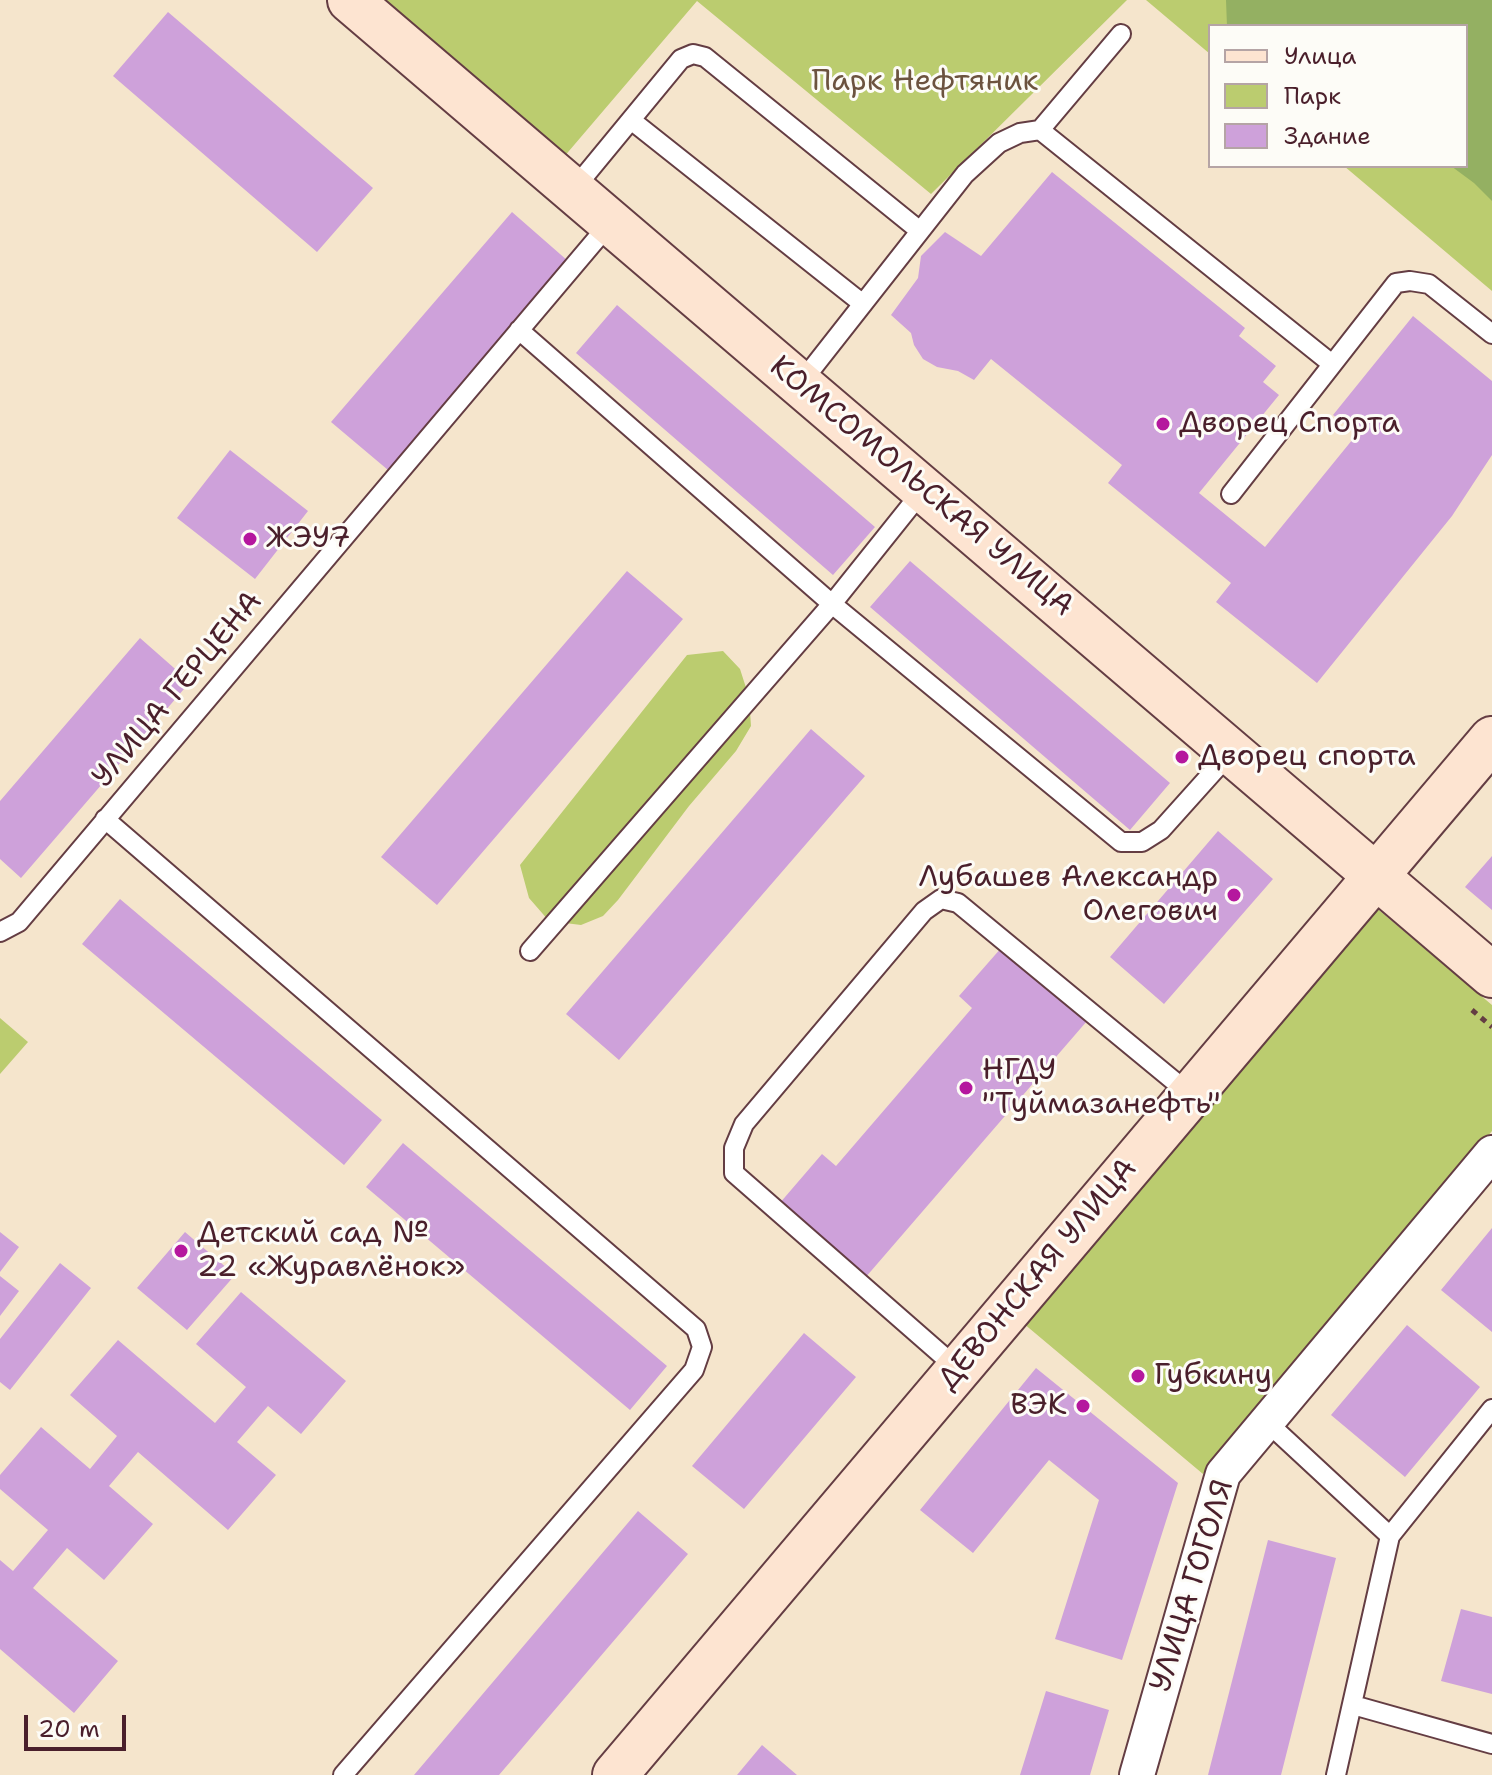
<!DOCTYPE html>
<html>
<head>
<meta charset="utf-8">
<style>
	body { margin:0 }
	#map { position:relative; width:1492px; height:1775px; overflow:hidden; background:#f5e5cc; font-family:"Shantell Sans",sans-serif }
	canvas { display:block }
	.legend { position:absolute; left:1208px; top:24px; width:260px; height:144px; box-sizing:border-box; background:#fdfcf7; border:2px solid #b5a4a5; margin:0; padding:10px 14px; list-style:none; font-size:24px; color:#4a1f2b }
	.legend li { display:flex; align-items:center; gap:16px; height:40px }
	.legend b { width:40px; border:2px solid #b5a4a5 }
	.scale { position:absolute; left:24px; top:1715px; width:102px; height:36px; box-sizing:border-box; border:4px solid #4a1f2b; border-top:0; padding-left:10px; font-size:24px; line-height:28px; white-space:nowrap; color:#4a1f2b; -webkit-text-stroke:6px #fdfcf7; paint-order:stroke }
</style>
</head>
<body>
<div id="map">
<canvas width="1492" height="1775"></canvas>
<ul class="legend">
<li><b style="height:10px;background:#fde4d1"></b>Улица</li>
<li><b style="height:22px;background:#bbcc6f"></b>Парк</li>
<li><b style="height:22px;background:#cea1da"></b>Здание</li>
</ul>
<div class="scale">20 m</div>
</div>
<script>
const context = document.querySelector('canvas').getContext('2d');
context.lineJoin = 'round';
function paint(path, color) { context.fillStyle = color; context.fill(path, 'evenodd'); }
function strokePath(path, color, width, dash) { context.strokeStyle = color; context.lineWidth = width; context.lineCap = dash ? 'butt' : 'round'; context.setLineDash(dash || []); context.stroke(path); }
function drawText(font, color, halo, rows, align = 'center') {
  context.font = font + ' "Shantell Sans",sans-serif'; context.lineWidth = 6; context.setLineDash([]); context.textBaseline = 'middle'; context.strokeStyle = halo; context.fillStyle = color; for (const [text, x, y, turn = 0] of rows) {
    context.save(); context.translate(x, y); context.rotate((+turn || 0) * Math.PI / 180); context.textAlign = isNaN(turn) ? turn : align; if (halo) context.strokeText(text, 0, 0); context.fillText(text, 0, 0); context.restore();
  }
}
paint(new Path2D(`
	M378 0H1127L931 194 697 1 563 158Z
	M1146 0H1492V291L1344 166H1466V26H1210V54Z
	M723 651 740 669 749 697 751 726 736 751 689 806 618 900 603 916 581 925 549 921 529 898 520 865 687 655Z
	M1374 906 1492 1005V1131L1203 1474 1023 1323Z
	M0 1018 28 1042 0 1074Z`), '#bbcc6f');
paint(new Path2D(`
	M1226 0H1492V201L1474 183 1451 166H1466V26H1227Z`), '#94b062');
paint(new Path2D(`
	M168 12 373 188 317 252 113 76Z
	M1052 172 1245 328 1239 336 1276 366 1263 382 1279 395 1199 493 1265 547 1357 434 1333 415 1413 316 1492 381V455L1452 516 1317 683 1216 602 1231 583 1108 483 1122 465 991 359 974 380 958 371 937 367 923 359 914 345 911 333 891 315 918 278 921 256 945 232 981 256Z
	M512 212 568 261 388 470 331 422Z
	M617 305 875 527 833 575 576 353Z
	M230 450 308 511 255 579 177 518Z
	M910 561 1170 783 1130 830 870 607Z
	M627 571 683 619 437 905 381 857Z
	M140 638 190 682 21 878 0 859V801Z
	M811 729 865 776 619 1060 566 1014Z
	M1218 831 1273 879 1164 1004 1110 957Z
	M1492 856V910L1465 887Z
	M120 899 382 1120 344 1165 82 944Z
	M1002 947 1087 1021 865 1278 779 1204 822 1154 836 1166 972 1008 959 996Z
	M403 1143 667 1366 630 1410 366 1187Z
	M1492 1228V1332L1441 1290Z
	M0 1232 19 1247 0 1272Z
	M185 1232 235 1275 187 1330 137 1288Z
	M60 1263 91 1288 10 1390 0 1382V1339Z
	M0 1276 19 1291 0 1316Z
	M241 1292 346 1381 301 1434 268 1406 237 1442 276 1475 228 1530 138 1452 109 1486 153 1524 104 1580 67 1548 33 1588 118 1661 74 1713 0 1649V1560L13 1571 48 1530 0 1489V1475L41 1427 90 1469 117 1436 70 1395 118 1340 215 1423 246 1387 196 1344Z
	M1407 1325 1480 1387 1405 1477 1331 1415Z
	M804 1333 856 1377 744 1509 692 1466Z
	M1036 1368 1178 1483 1122 1660 1055 1639 1099 1500 1049 1460 973 1553 920 1510Z
	M638 1511 688 1554 499 1775H414Z
	M1268 1540 1336 1558 1281 1775H1208Z
	M1461 1609 1492 1617V1694L1441 1681Z
	M1046 1691 1109 1710 1090 1775H1020Z
	M762 1745 797 1775H737Z`), '#cea1da');
const lane = new Path2D(`
	M631 120 863 304
	M1040 130 1121 34
	M573 190 681 59 693 54 705 57 920 231
	M519 330 832 604 1121 842H1142L1161 830 1231 752
	M800 384 965 174 999 143 1020 133 1040 130 1332 364
	M1231 494 1396 283 1410 281 1429 284 1492 334
	M105 819 696 1329 702 1347 694 1370 343 1775
	M0 932 19 922 610 223
	M530 951 832 604 924 489
	M958 1369 734 1173V1148L744 1124 924 911 941 899 958 903 1191 1095
	M1267 1422 1390 1536 1336 1775
	M1390 1536 1492 1409
	M1353 1705 1492 1744`);
const street = new Path2D(`
	M1137 1775 1223 1474 1492 1153`);
const secondary = new Path2D(`
	M350 0 1492 975
	M615 1775 1492 739`);
strokePath(lane, '#643d43', 22);
strokePath(street, '#643d43', 38);
strokePath(secondary, '#643d43', 48);
strokePath(new Path2D(`
	M1472 1010 1492 1027`), '#643d43', 5, [6, 6]);
strokePath(lane, '#fff', 18);
strokePath(street, '#fff', 34);
strokePath(secondary, '#fde4d1', 44);
for (const [x, y, r, color] of [
	[1163,424,8,"#b5179e"],
	[250,539,8,"#b5179e"],
	[1182,757,8,"#b5179e"],
	[1234,895,8,"#b5179e"],
	[966,1088,8,"#b5179e"],
	[181,1251,8,"#b5179e"],
	[1138,1376,8,"#b5179e"],
	[1083,1406,8,"#b5179e"]
]) { const dot = new Path2D(); dot.arc(x, y, r, 0, 2 * Math.PI); context.fillStyle = color; context.fill(dot); strokePath(dot, '#fdfcf7', 3); }
drawText('30px', '#6c533f', '#fdfcf7', [
	["Парк Нефтяник",925,82]
]);
drawText('30px', '#4a1f2b', '#fdfcf7', [
	["Дворец Спорта",1179,424],
	["ЖЭУ7",266,539],
	["Дворец спорта",1198,757],
	["Лубашев Александр",1218,878,"right"],
	["Олегович",1218,912,"right"],
	["НГДУ",982,1071],
	["\"Туймазанефть\"",982,1105],
	["Детский сад №",197,1234],
	["22 «Журавлёнок»",197,1268],
	["Губкину",1154,1376],
	["ВЭК",1067,1406,"right"]
], 'left');
drawText('30px', '#4a1f2b', '#fdfcf7', [
	["КОМСОМОЛЬСКАЯ УЛИЦА",921,487,40],
	["УЛИЦА ГЕРЦЕНА",178,690,-50],
	["ДЕВОНСКАЯ УЛИЦА",1038,1275,-50],
	["УЛИЦА ГОГОЛЯ",1193,1586,-73]
]);
</script>
</body>
</html>
